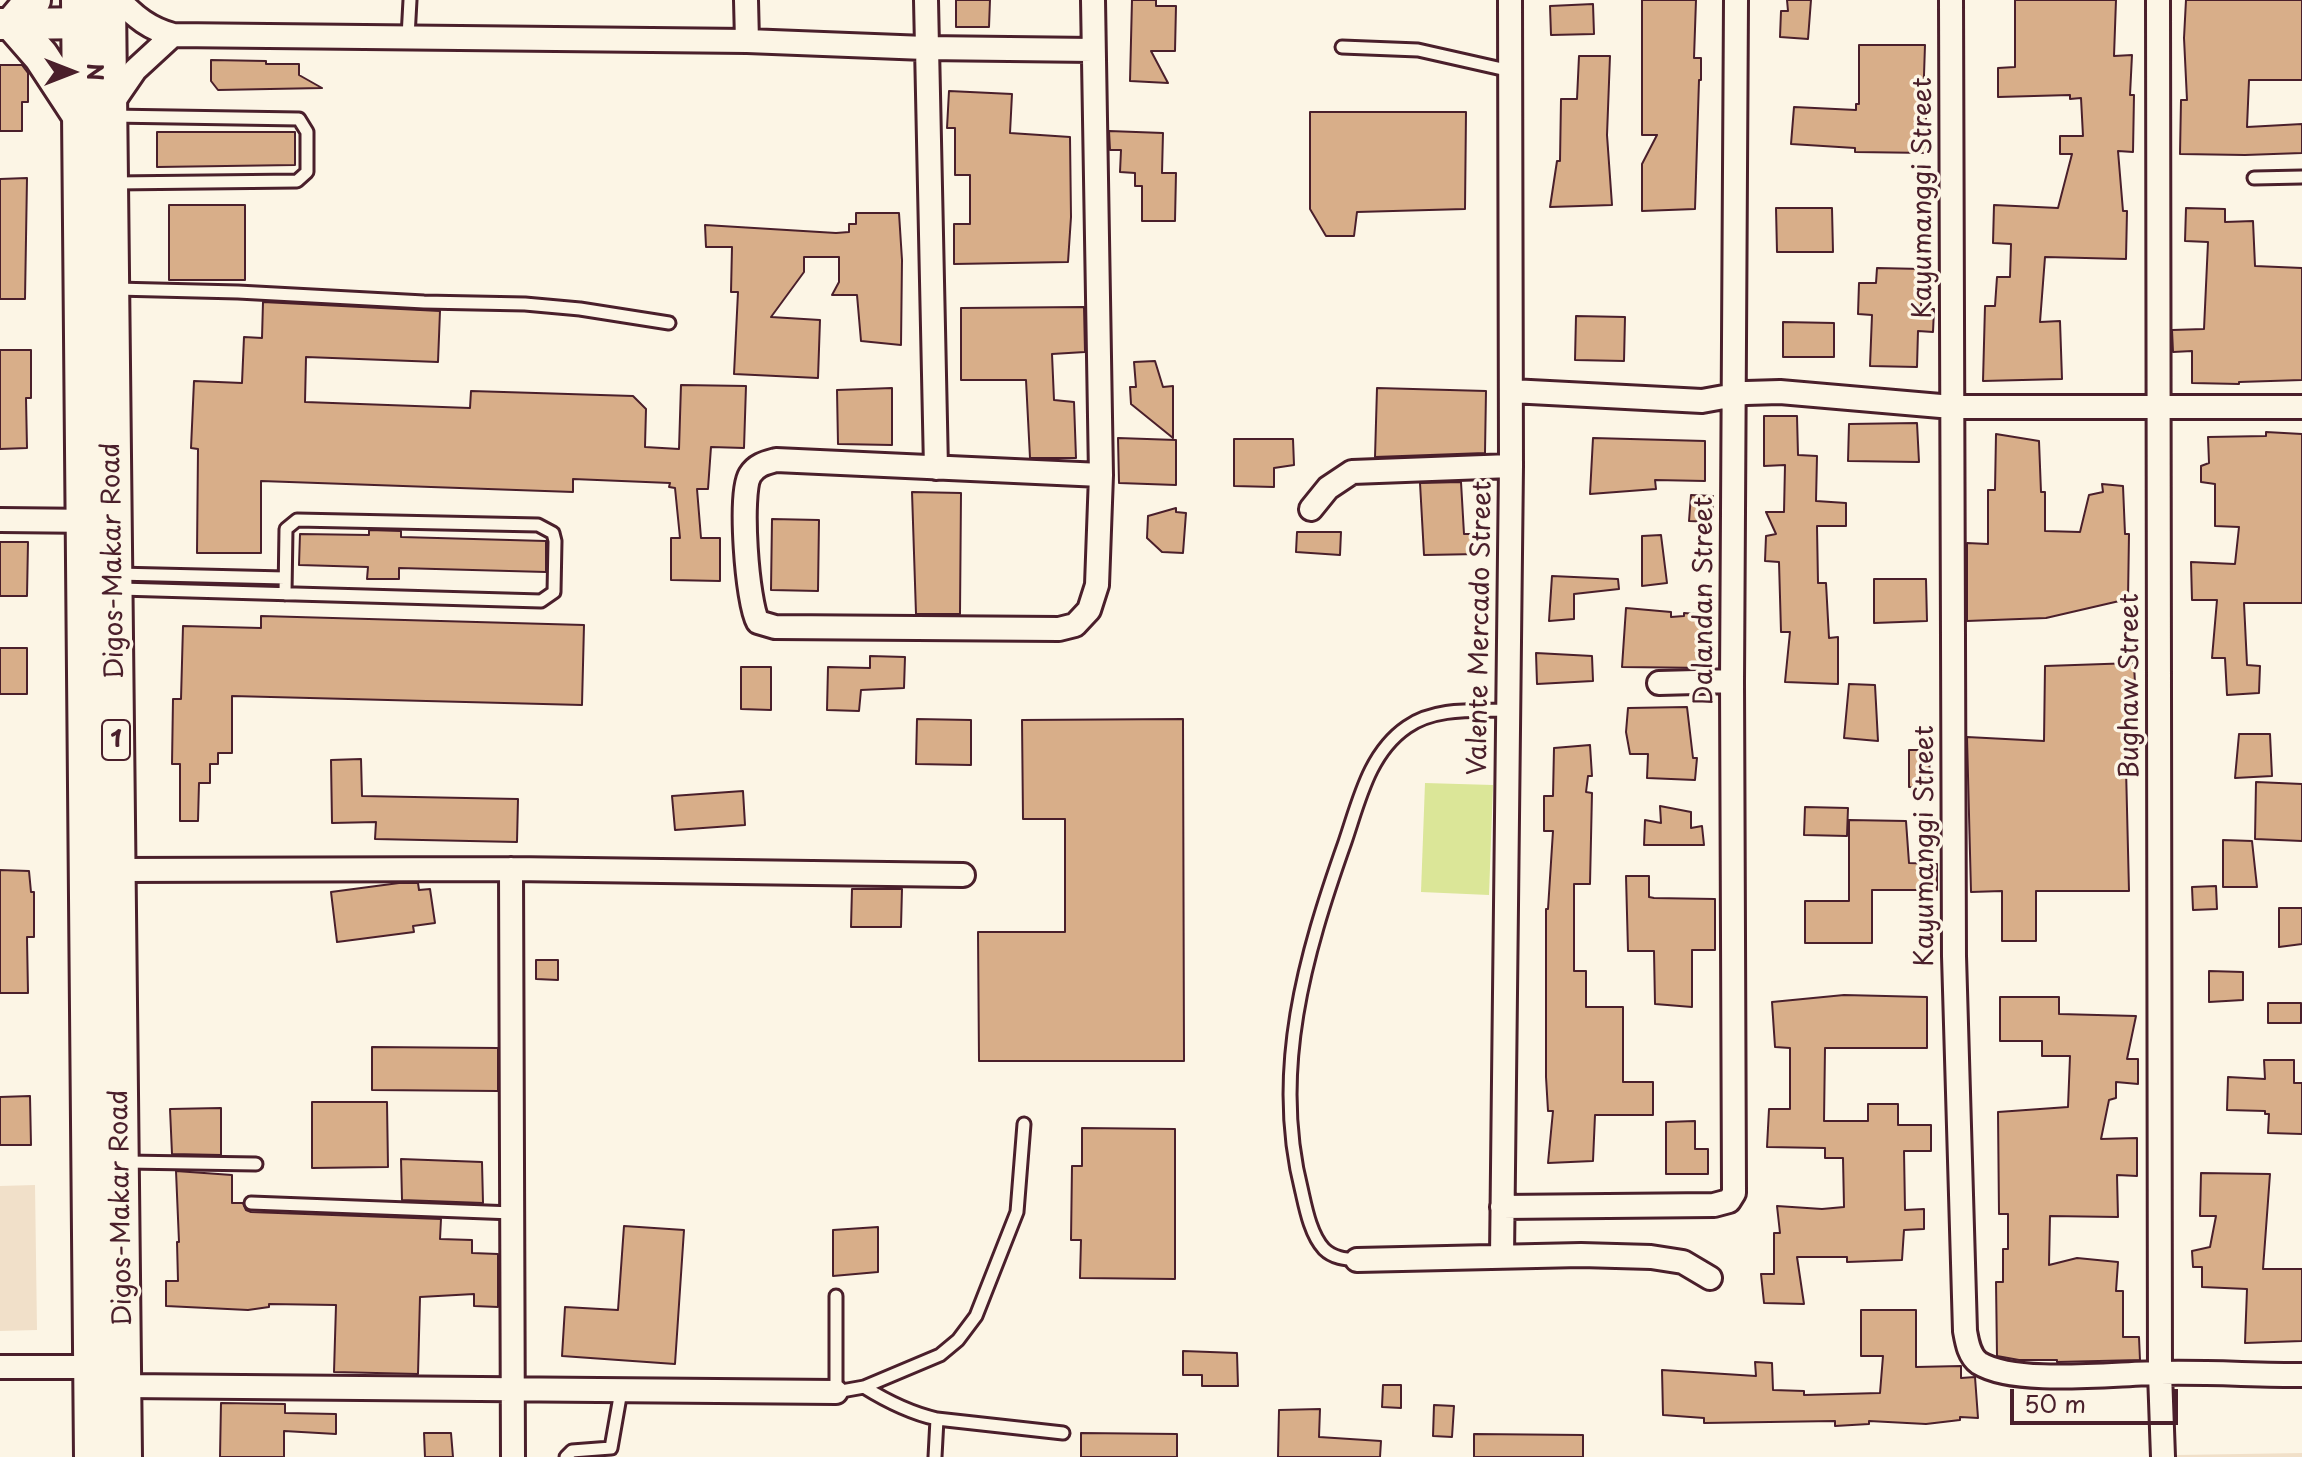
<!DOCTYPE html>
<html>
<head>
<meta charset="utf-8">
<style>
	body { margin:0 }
	#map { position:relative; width:2302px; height:1457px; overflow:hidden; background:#fcf5e5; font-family:"Playpen Sans",sans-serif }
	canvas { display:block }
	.north { position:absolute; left:32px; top:32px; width:80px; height:80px; -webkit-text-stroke:6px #fcf5e5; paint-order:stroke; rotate:90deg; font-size:22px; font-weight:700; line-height:32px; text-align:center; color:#4a1f2b }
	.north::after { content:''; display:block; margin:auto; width:28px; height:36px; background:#4a1f2b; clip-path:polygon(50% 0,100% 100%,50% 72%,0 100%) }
	.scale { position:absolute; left:2010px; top:1389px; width:168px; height:36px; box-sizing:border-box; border:4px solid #4a1f2b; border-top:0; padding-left:10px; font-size:24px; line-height:28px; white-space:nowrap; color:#4a1f2b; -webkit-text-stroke:6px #fcf5e5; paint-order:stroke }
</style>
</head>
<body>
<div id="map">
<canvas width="2302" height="1457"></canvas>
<div class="north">N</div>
<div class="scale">50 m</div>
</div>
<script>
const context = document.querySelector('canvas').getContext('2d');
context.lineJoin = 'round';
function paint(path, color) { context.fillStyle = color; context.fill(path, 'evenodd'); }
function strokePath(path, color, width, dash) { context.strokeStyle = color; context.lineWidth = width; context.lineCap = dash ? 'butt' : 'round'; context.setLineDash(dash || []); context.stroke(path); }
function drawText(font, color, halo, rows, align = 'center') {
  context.font = font + ' "Playpen Sans",sans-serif'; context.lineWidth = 7; context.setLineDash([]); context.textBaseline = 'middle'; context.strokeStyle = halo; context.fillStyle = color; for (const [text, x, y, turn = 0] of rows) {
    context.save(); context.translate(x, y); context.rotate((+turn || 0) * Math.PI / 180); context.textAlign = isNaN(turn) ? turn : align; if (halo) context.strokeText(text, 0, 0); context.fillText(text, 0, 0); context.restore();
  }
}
paint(new Path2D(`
	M35 1185 37 1330 0 1331V1186Z
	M2302 1453V1457H2177V1455Z`), '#f1e0c9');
paint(new Path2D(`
	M1425 783 1493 785 1489 895 1421 892Z`), '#dbe698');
const building = new Path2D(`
	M956 0H990L989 27H956Z
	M1132 0H1156V6H1176L1175 51H1151L1168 83 1130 81Z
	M1642 0H1696L1694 58H1701V80H1699L1695 209 1642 211V164L1657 135H1642Z
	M1787 0H1811L1808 39 1780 37 1781 11H1788Z
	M2015 0H2116L2114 56 2132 55 2130 95H2134L2133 152 2118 151 2123 211H2127L2126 259 2045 257 2040 322 2060 321 2062 379 1983 381 1985 306H1995L1997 277H2010L2011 244 1993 243 1994 205 2058 208 2072 154H2060V136H2083L2081 98 2070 99V95L1998 97V68L2015 67Z
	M2186 0H2302V80H2249L2247 127 2302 124V153L2245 155 2180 154 2181 100H2187L2184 38Z
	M1593 4 1594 34 1551 35 1550 6Z
	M1859 45H1925L1923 105H1926V127L1929 128V153L1855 152V148L1791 144 1794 107 1856 110V104H1859Z
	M1579 56H1610L1607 135 1612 205 1550 207 1557 161H1560L1561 99H1577Z
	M211 60 266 61V64H299V75L322 88 218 90 211 81Z
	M0 65H22L28 73V102H22V131H0Z
	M949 91 1012 94 1010 133 1070 137 1071 217 1068 262 954 264V224H970V175H955V128H947Z
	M1310 112H1466L1465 209 1357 212 1354 236H1326L1310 209Z
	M1109 131 1163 133 1162 173H1176L1175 221H1142V186H1135V173L1120 172 1121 150H1110Z
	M157 132H295V165L157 167Z
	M27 178 25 299H0V179Z
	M169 205H245V280H169Z
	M1776 208H1832L1833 252H1777Z
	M2186 208 2225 209V222L2253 221 2255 266 2302 268V380L2239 382V384L2192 383V351L2173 352 2172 330 2204 329 2208 242 2185 241Z
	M856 213H899L902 260 901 345 861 341 857 295H832L839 282V257H804V272L771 317 820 320 818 378 734 374 738 292H731L732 247H706L705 225 836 233 849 232V224H856Z
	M1877 268 1922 269 1921 309H1934L1933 332 1918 331 1917 367 1870 366 1872 315 1858 314 1859 283H1876Z
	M263 302 440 311 438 362 306 357 305 402 470 408 471 391 633 396 646 409 645 447 679 449 681 385 746 386 744 448 711 447 708 489H697L701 538H720V581L671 580V538H680L675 488 669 487 670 483 573 479V492L261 481V553H197L198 449 191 448 194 381 242 383 244 337 262 338Z
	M1084 307 1085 352 1052 354 1054 400 1074 402 1076 458H1030L1026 380H961V308Z
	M1576 316 1625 317 1624 361 1575 360Z
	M1783 322 1834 323V357H1783Z
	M0 350H31V398H26L27 448 0 449Z
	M1155 361 1163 387 1173 386V438L1131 404 1130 387H1136L1134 362Z
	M892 388V445L838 444 837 390Z
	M1377 388 1486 391 1485 453 1375 457Z
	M1764 416H1797L1798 455 1817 456 1816 501 1846 503V526H1817L1818 583H1826L1829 638 1838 637V684L1785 682 1790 632H1781L1779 562 1765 561 1766 536 1776 534 1766 512H1784L1785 465 1764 466Z
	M1917 423 1919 462 1848 461 1849 424Z
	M2266 432 2302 434V603H2244L2247 665 2260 666 2259 693 2227 695 2225 658H2212L2217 600H2192L2191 562 2235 564 2239 527 2215 526V484L2201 482V466L2209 463 2208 437 2266 436Z
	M1996 434 2039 441 2041 492H2045V531L2080 532 2089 495 2103 492 2102 484 2123 486 2125 534H2129L2128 599 2046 618 1967 621V543L1988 544V490H1995Z
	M1118 438 1176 440V485L1119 483Z
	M1593 438 1705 441V481L1655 480 1656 489 1590 494Z
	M1234 439H1293L1294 465 1274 468V487L1234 486Z
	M1461 482 1464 534H1478L1479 554 1424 555 1420 483Z
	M912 492 961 493 960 614H916Z
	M1691 495 1713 496 1712 522 1689 521Z
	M1176 508V512L1186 513 1183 553 1162 552 1147 538 1148 516Z
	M772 519 819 520 818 591 771 590Z
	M369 530 401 531V537L546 541V572L399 568V579H367L368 567 299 565 300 534 369 535Z
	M1297 532H1341L1340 555 1296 552Z
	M1661 535 1667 583 1642 586V536Z
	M0 542H28L27 596H0Z
	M1552 576 1618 579 1619 589 1574 594V619L1549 621Z
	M1874 579H1926L1927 621 1874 623Z
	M1626 608 1671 612V617L1684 616V613L1710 615 1709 668 1622 667Z
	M261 616 584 625 582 705 232 696V753H218V764H210V783H199L198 821H180V764H172L173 699H181L183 626 261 628Z
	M0 648H27V694H0Z
	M1536 653 1592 656 1593 681 1537 684Z
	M870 656 905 657 904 688 861 690 859 711 827 710 828 667 870 668Z
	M2134 663 2137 727H2125L2129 891H2036V941H2002V891L1971 892 1967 737 2044 741 2045 666Z
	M741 667H771V710L741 709Z
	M1849 684 1875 685 1878 741 1844 738Z
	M1687 707 1693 758H1697L1695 780 1647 778 1648 754H1630L1626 732 1628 708Z
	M917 719 971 720V765L916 764Z
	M1183 719 1184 1061H979L978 932H1065V819H1023L1022 720Z
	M2239 734H2270L2272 776 2235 778Z
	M1590 745 1592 776H1588L1586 792 1592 793 1590 884H1574V971H1586V1007H1623V1082H1653V1115H1595L1593 1161 1548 1163 1553 1111H1548L1546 1077V909H1548L1553 831H1544V796H1553L1554 748Z
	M1909 750H1929L1930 788 1909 787Z
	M361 759 362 796 518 799 517 842 375 839 376 822 332 823 331 760Z
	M2256 782 2302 784V841L2255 839Z
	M743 791 745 825 675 830 672 796Z
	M1660 806 1691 812V828L1702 826 1704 845H1644L1645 820 1661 823Z
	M1805 807 1848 808 1847 836 1804 835Z
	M1849 820 1906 821 1909 863 1937 864V890H1872V943H1805V901H1849Z
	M2223 840 2252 841 2257 887H2223Z
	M0 870 29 871 31 892H34V937H27L28 993H0Z
	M1626 876H1649V897L1654 898 1715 899V950H1692V1007L1655 1004 1654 951H1628Z
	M399 883H418L419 890 430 889 435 923 413 926 414 932 337 942 331 892Z
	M2216 886 2217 909 2193 910 2192 887Z
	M852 889H902L901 927H851Z
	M2279 908H2302V944L2279 947Z
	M536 960H558V980L536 979Z
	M2209 971 2243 972V1000L2209 1002Z
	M1844 995 1927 997V1048H1825L1824 1121H1868V1104H1898V1125H1931V1151H1904L1905 1210 1924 1209V1229L1904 1230 1902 1260 1847 1262V1257H1797L1804 1304 1764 1303 1761 1274H1774V1233H1780L1777 1206 1822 1209 1844 1207 1843 1158H1825V1148L1767 1147 1769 1109H1790V1048L1775 1047 1772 1002Z
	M2000 997H2059V1014L2136 1016 2127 1059H2138V1084L2116 1082V1098L2109 1100 2101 1139 2137 1138V1176L2117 1175 2118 1217 2050 1216 2049 1265 2077 1258 2118 1262 2116 1291H2123V1337H2139L2140 1360 2057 1362V1360H2019L1997 1356 1996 1282H2003V1249H2008V1214H1999L1998 1112 2068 1107 2070 1056H2042V1041H2000Z
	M2268 1003H2301V1023H2268Z
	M372 1047 498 1048V1091L372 1090Z
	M2264 1060H2294V1083H2302V1134L2268 1133 2269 1114H2265V1111L2227 1110 2228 1077 2265 1079Z
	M30 1096 31 1145H0V1097Z
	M312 1102H387L388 1167 312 1168Z
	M221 1108V1155L172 1154 170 1109Z
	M1695 1121V1149H1708V1174H1666V1122Z
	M1082 1128 1175 1129V1279L1080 1278 1081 1240H1071L1072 1166H1082Z
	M401 1159 482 1162 483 1203 402 1200Z
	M176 1171 232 1175V1203H243L246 1210 251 1212 441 1219 440 1239 472 1240V1253L498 1254V1307L474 1306V1294L420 1297 418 1374 334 1372 336 1305 269 1304V1307L248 1310 166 1306V1281H178L177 1242H179Z
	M2201 1173 2270 1174 2263 1269H2302V1341L2245 1343 2247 1289 2202 1287V1267H2193L2192 1251 2210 1247 2216 1216H2200Z
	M624 1226 684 1230 675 1364 562 1356 565 1307 618 1310Z
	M878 1227V1272L833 1276V1230Z
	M1861 1310H1916V1367L1961 1366V1378L1975 1377 1978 1418 1960 1417V1420L1926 1424 1869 1421V1424L1835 1426V1421L1704 1423V1418L1663 1415 1662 1370 1756 1376 1755 1362 1772 1363 1773 1390 1804 1391V1395L1880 1393 1883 1356H1861Z
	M1183 1351 1237 1353 1238 1386H1202V1375H1183Z
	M1383 1385H1401V1408L1382 1407Z
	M221 1403 285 1404V1413L336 1414V1434L284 1431V1457H220Z
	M1434 1405 1454 1406 1452 1437 1433 1436Z
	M1320 1409 1319 1437 1381 1441 1380 1457H1278L1279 1410Z
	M424 1433H451L453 1457H425Z
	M1081 1433 1177 1434V1457H1081Z
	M1474 1434 1583 1435V1457H1474Z`);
paint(building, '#d8ae89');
strokePath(building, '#4a1f2b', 2);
const lane = new Path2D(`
	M408 37 410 0
	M1342 47 1418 50 1511 71
	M111 116 299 119 307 132V172L297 181 114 183
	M2254 178 2302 177
	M116 289 238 292 424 302 525 304 580 309 669 323
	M117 574 285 578
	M120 589 541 601 554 592 555 541 553 533 538 525 297 520 286 529 285 594
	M126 1162 256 1164
	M251 1203 513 1213
	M1357 1260C1345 1259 1333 1258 1324 1249 1311 1235 1306 1210 1302 1192 1271 1072 1305 955 1345 842 1359 801 1369 753 1407 727 1435 707 1475 711 1507 710
	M836 1296V1392L864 1387 940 1355 958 1340 976 1316 1017 1212 1024 1124
	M864 1387C888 1402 910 1413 937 1419
	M566 1457 572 1451 611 1448 621 1391
	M935 1457 937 1419 1063 1433`);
const street = new Path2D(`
	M119 0C135 17 150 29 173 35L747 41 925 48 1093 50
	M746 0 747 41
	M926 0 936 468
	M1093 0 1101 475 1097 585 1089 610 1075 625 1059 629 775 627 758 622C747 603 739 493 750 475 756 465 765 463 776 460L1101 475
	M1951 0 1954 956 1965 1331C1967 1342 1969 1356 1979 1363 2016 1386 2117 1373 2161 1373 2208 1372 2255 1375 2302 1375
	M2158 0 2160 1373 2163 1457
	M111 105 135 70 173 35
	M1511 391 1702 401 1746 393 1780 392 1952 407H2302
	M1311 509 1328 488 1352 472 1511 466
	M0 520 96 521
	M1659 683 1732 681
	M511 869 513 1457
	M117 870 511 869 963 875
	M1502 1207 1714 1205 1729 1201 1734 1193 1732 681 1736 0
	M1502 1256 1511 466 1510 0
	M1357 1260 1581 1255 1651 1257 1683 1262 1710 1278
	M0 1367H92L124 1386 836 1392`);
const secondary = new Path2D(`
	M0 24 102 23`);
const primary = new Path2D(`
	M33 0 13 24 41 56 79 114
	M79 0 92 1457
	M108 0 124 1457`);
strokePath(lane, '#4a1f2b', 17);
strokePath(street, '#4a1f2b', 28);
strokePath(secondary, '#4a1f2b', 36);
strokePath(primary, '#4a1f2b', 40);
strokePath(lane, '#fcf5e5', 11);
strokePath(street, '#fcf5e5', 22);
strokePath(secondary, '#fcf5e5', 30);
strokePath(primary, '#fcf5e5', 34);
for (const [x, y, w] of [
	[116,740,28]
]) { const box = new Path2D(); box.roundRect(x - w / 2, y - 20, w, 40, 6); context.fillStyle = '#fcf5e5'; context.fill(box); strokePath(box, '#4a1f2b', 2); }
drawText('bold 24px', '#4a1f2b', null, [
	["1",116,740]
]);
drawText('26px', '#4a1f2b', '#fcf5e5', [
	["Kayumanggi Street",1924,198,-90],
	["Digos-Makar Road",114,561,-91],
	["Dalandan Street",1705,601,-90],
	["Valente Mercado Street",1481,628,-89],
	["Bughaw Street",2131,686,-90],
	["Kayumanggi Street",1926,846,-90],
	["Digos-Makar Road",122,1208,-91]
]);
</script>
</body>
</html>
